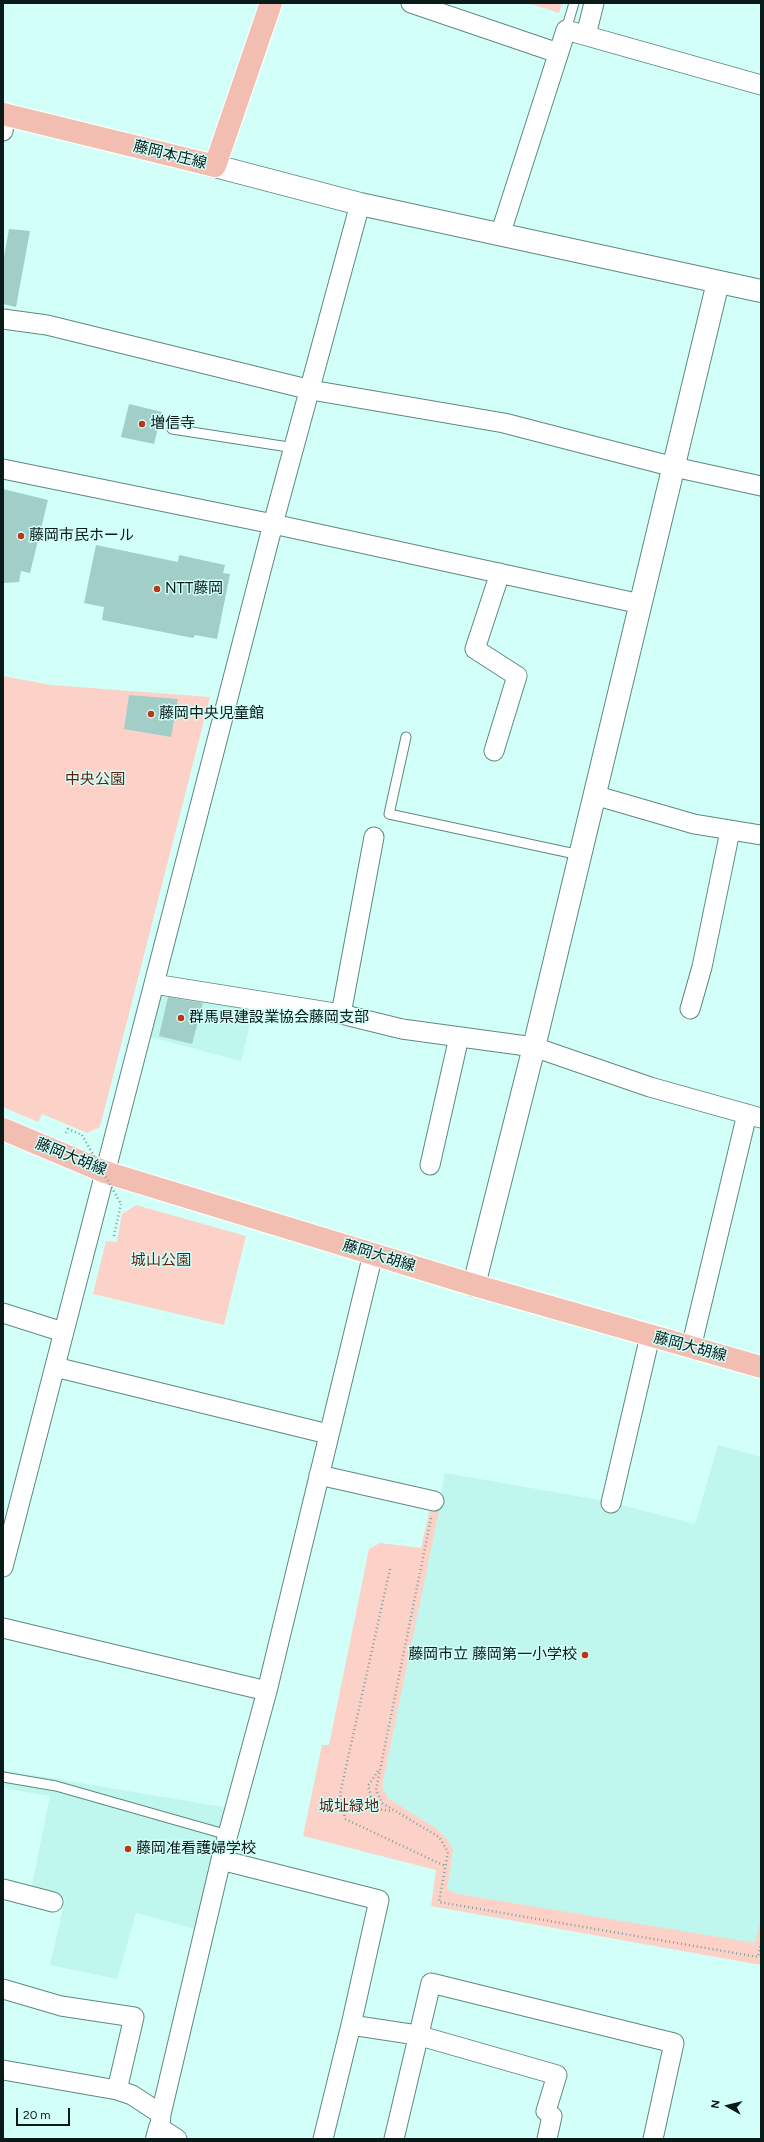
<!DOCTYPE html>
<html>
<head>
<meta charset="utf-8">
<style>
	body { margin:0 }
	#map { position:relative; width:764px; height:2142px; overflow:hidden; background:#d2fff8; font-family:Figtree,sans-serif }
	canvas { display:block }
	.frame { position:absolute; inset:0; border:4px solid #091a19; pointer-events:none }
	.north { position:absolute; left:708px; top:2086px; width:40px; height:40px; -webkit-text-stroke:3px #d2fff8; paint-order:stroke; rotate:278deg; font-size:11px; font-weight:700; line-height:16px; text-align:center; color:#091a19 }
	.north::after { content:''; display:block; margin:auto; width:14px; height:18px; background:#091a19; clip-path:polygon(50% 0,100% 100%,50% 72%,0 100%) }
	.scale { position:absolute; left:16px; top:2108px; width:54px; height:18px; box-sizing:border-box; border:2px solid #091a19; border-top:0; padding-left:5px; font-size:12px; line-height:14px; white-space:nowrap; color:#091a19; -webkit-text-stroke:3px #d2fff8; paint-order:stroke }
</style>
</head>
<body>
<div id="map">
<canvas width="764" height="2142"></canvas>
<div class="frame"></div>
<div class="north">N</div>
<div class="scale">20 m</div>
</div>
<script>
const context = document.querySelector('canvas').getContext('2d');
context.lineJoin = 'round';
function paint(path, color) { context.fillStyle = color; context.fill(path, 'evenodd'); }
function strokePath(path, color, width, dash) { context.strokeStyle = color; context.lineWidth = width; context.lineCap = dash ? 'butt' : 'round'; context.setLineDash(dash || []); context.stroke(path); }
function drawText(font, color, halo, rows, align = 'center') {
  context.font = font + ' Figtree,"Noto Sans JP",sans-serif'; context.lineWidth = 3; context.setLineDash([]); context.textBaseline = 'middle'; context.strokeStyle = halo; context.fillStyle = color; for (const [text, x, y, turn = 0] of rows) {
    context.save(); context.translate(x, y); context.rotate((+turn || 0) * Math.PI / 180); context.textAlign = isNaN(turn) ? turn : align; if (halo) context.strokeText(text, 0, 0); context.fillText(text, 0, 0); context.restore();
  }
}
paint(new Path2D(`
	M161 992 255 1005 241 1061 150 1037Z
	M718 1445 761 1457V1917L755 1944 458 1894 447 1889 453 1850 447 1839 437 1829 388 1798 382 1786 445 1473 605 1501 695 1524Z
	M3 1770 229 1808 195 1929 136 1913 117 1979 50 1965 65 1899 31 1890 50 1796 3 1788Z`), '#bff6ee');
paint(new Path2D(`
	M528 3H562L559 13Z
	M3 676 51 685 210 697 100 1127 87 1133 42 1114 38 1122 3 1107Z
	M136 1205 246 1236 224 1325 93 1294 106 1241 117 1242 122 1214Z
	M431 1504 440 1506 382 1786 388 1798 437 1829 447 1839 453 1850 447 1889 458 1894 755 1943 761 1917V1965L431 1906 436 1870 303 1836 322 1745H329L369 1549 380 1543 421 1548Z`), '#fcd2c8');
paint(new Path2D(`
	M9 229 30 231 16 307 3 304V262Z
	M129 404 162 412 154 444 121 437Z
	M3 489 48 500 30 573 21 571 19 582 3 583Z
	M96 545 178 562 179 555 225 565 223 573 230 574 217 639 195 635 193 638 102 620 104 607 84 603Z
	M129 695 178 699 171 737 124 729Z
	M168 997 203 1003 192 1044 159 1036Z`), '#a2cec8');
const lane = new Path2D(`
	M566 30 574 3
	M172 429 295 448
	M406 737 389 814 580 855
	M3 1777 56 1786 228 1835`);
const street = new Path2D(`
	M411 3 558 53
	M586 35 594 3
	M3 131 6 115
	M500 235 566 30 761 85
	M3 319 47 325 311 390 504 423 674 467 761 486
	M3 469 273 524 641 604
	M494 751 517 676 475 649 500 573
	M594 795 694 824 761 835
	M154 984 341 1014 402 1029 534 1047 650 1087 761 1118
	M690 1009 702 967 730 831
	M341 1014 374 837
	M430 1165 459 1037
	M3 1313 63 1332
	M691 1348 747 1114
	M55 1367 328 1434
	M319 1475 434 1501
	M611 1503 650 1336
	M3 1567 273 524 360 204
	M3 1628 267 1691
	M221 1860 379 1900 351 2025 417 2035 557 2075 546 2111 552 2116 547 2139
	M3 1889 53 1902
	M3 1989 61 2006 134 2017 117 2090
	M3 2070 117 2090 132 2095 161 2114 160 2128 177 2139
	M161 2114 221 1860 267 1691 373 1254
	M323 2139 351 2025
	M394 2139 431 1983 674 2043 653 2139`);
const secondary = new Path2D(`
	M215 166 360 204 761 291
	M474 1285 534 1047 718 282
	M157 2139 160 2128`);
const primary = new Path2D(`
	M3 114 215 166 271 3
	M3 1129 105 1172 474 1285 761 1367`);
strokePath(lane, '#5f8883', 11);
strokePath(street, '#5f8883', 21);
strokePath(secondary, '#5f8883', 24);
strokePath(primary, '#fff', 24);
strokePath(new Path2D(`
	M66 1133 68 1129 82 1135
	M114 1236 121 1204
	M431 1518 376 1790 382 1803 439 1837 448 1852 439 1902 758 1957 761 1943
	M390 1569 340 1794 345 1819 445 1866
	M378 1771 368 1786 375 1809 393 1811
	M343 1806 371 1797`), '#7fa19c', 2.5, [1, 3]);
strokePath(lane, '#fff', 9);
strokePath(street, '#fff', 19);
strokePath(secondary, '#fff', 22);
strokePath(primary, '#f3beb2', 22);
strokePath(new Path2D(`
	M82 1135 121 1204`), '#7fa19c', 2.5, [1, 3]);
for (const [x, y, r, color] of [
	[142,424,4,"#bf3414"],
	[21,536,4,"#bf3414"],
	[157,589,4,"#bf3414"],
	[151,714,4,"#bf3414"],
	[181,1018,4,"#bf3414"],
	[585,1655,4,"#bf3414"],
	[128,1849,4,"#bf3414"]
]) { const dot = new Path2D(); dot.arc(x, y, r, 0, 2 * Math.PI); context.fillStyle = color; context.fill(dot); strokePath(dot, '#d2fff8', 1.5); }
drawText('15px', '#091a19', '#d2fff8', [
	["藤岡本庄線",170,155,14],
	["藤岡大胡線",71,1157,22],
	["藤岡大胡線",379,1256,17],
	["藤岡大胡線",690,1347,15]
]);
drawText('15px', '#091a19', '#d2fff8', [
	["増信寺",150,424],
	["藤岡市民ホール",29,536],
	["NTT藤岡",165,589],
	["藤岡中央児童館",159,714],
	["群馬県建設業協会藤岡支部",189,1018],
	["藤岡市立 藤岡第一小学校",577,1655,"right"],
	["藤岡准看護婦学校",136,1849]
], 'left');
drawText('15px', '#621d0e', '#d2fff8', [
	["中央公園",95,780],
	["城山公園",161,1261],
	["城址緑地",349,1807]
]);
</script>
</body>
</html>
